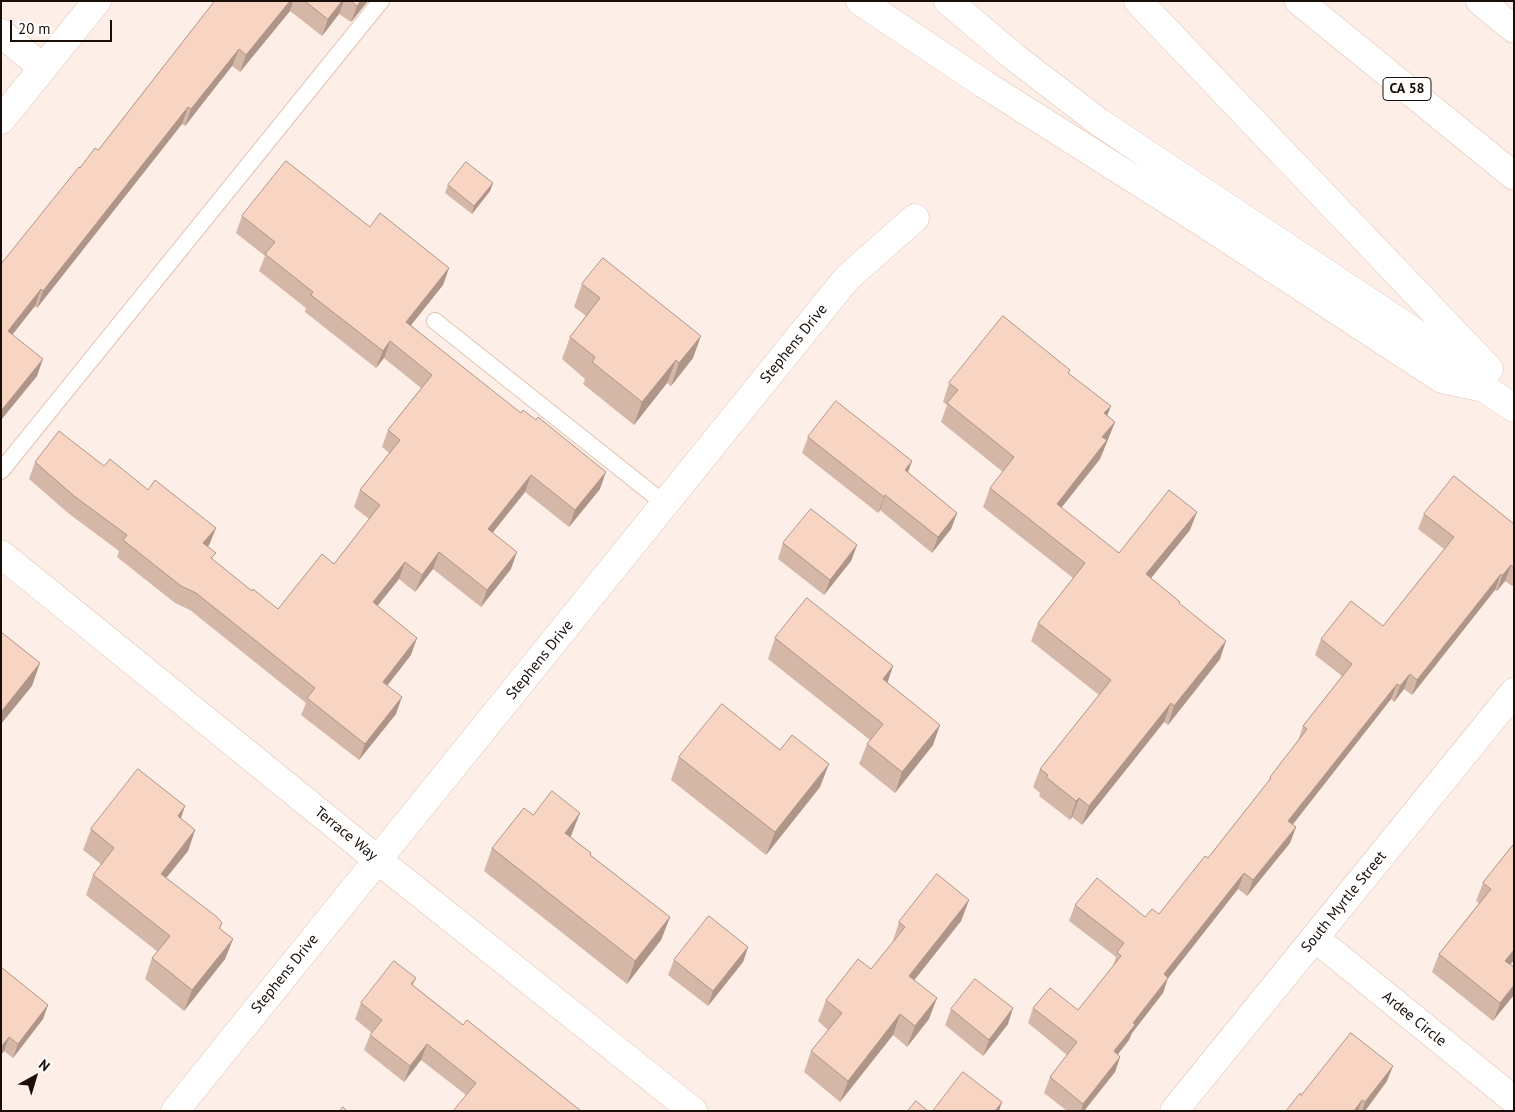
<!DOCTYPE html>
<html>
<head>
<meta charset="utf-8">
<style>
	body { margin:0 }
	#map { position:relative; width:1515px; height:1112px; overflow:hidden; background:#fdefe7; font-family:"PT Sans",sans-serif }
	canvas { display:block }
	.frame { position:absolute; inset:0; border:2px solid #190f08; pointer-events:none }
	.north { position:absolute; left:10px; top:1052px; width:50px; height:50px; -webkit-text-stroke:4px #fff; paint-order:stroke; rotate:39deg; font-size:14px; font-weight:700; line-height:20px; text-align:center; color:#190f08 }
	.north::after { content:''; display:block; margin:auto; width:18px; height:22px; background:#190f08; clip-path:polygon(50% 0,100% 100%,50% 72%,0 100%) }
	.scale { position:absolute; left:10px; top:20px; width:102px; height:22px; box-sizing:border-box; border:2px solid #190f08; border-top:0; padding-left:6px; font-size:15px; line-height:18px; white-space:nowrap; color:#190f08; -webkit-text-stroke:4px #fff; paint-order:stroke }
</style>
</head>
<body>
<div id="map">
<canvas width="1515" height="1112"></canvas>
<div class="frame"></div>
<div class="north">N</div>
<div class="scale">20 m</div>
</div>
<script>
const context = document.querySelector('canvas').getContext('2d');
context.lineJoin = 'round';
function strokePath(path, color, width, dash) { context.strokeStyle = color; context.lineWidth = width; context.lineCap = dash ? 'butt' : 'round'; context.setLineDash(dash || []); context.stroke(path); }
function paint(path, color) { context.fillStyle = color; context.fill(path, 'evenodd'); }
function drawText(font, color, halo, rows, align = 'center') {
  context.font = font + ' "PT Sans",sans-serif'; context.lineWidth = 4; context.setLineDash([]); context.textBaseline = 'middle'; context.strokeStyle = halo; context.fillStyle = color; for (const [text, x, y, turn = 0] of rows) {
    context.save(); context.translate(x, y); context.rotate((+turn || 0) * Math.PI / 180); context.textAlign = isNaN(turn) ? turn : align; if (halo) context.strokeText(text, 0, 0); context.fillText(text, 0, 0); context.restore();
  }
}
const lane = new Path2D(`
	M435 321 665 504
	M1 471 381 1`);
const street = new Path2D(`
	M1 33 43 68
	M1 120 97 1
	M1315 938 1514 1100
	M175 1111 847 278 915 218
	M1174 1111 1514 692`);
const secondary = new Path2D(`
	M1 554 378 860 693 1111`);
const highway = new Path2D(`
	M860 1 984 84 1205 224 1442 379 1484 388
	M948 1 1013 56 1099 122 1455 359 1484 388 1514 408
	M1138 1 1489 369
	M1299 1 1514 176
	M1480 1 1514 29`);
strokePath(lane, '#e2c2ad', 18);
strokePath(street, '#e2c2ad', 29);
strokePath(secondary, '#e2c2ad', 29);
strokePath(highway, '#e2c2ad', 29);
strokePath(lane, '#fff', 16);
strokePath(street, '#fff', 28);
strokePath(secondary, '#fff', 28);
strokePath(highway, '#fff', 28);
paint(new Path2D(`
	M215 1H368L351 22 339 14 322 36 290 11 240 72 232 66 185 126 182 124 37 308 35 306 12 334 37 376 1 420V264L80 168 98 150Z
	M493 183 490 191 472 214 445 193 448 185Z
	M242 216 370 227 449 268 443 285 411 325 600 489 569 527 525 492 493 532 511 569 481 607 433 569 415 592 399 579 377 606 411 655 387 685 396 714 359 760 301 715 306 703 190 610 175 603 117 557 119 551 68 513 29 479 35 462 104 466 216 528 209 545 208 546 213 560 252 591 278 609 334 564 369 519 354 507 360 490 389 453 382 447 388 430 421 388 384 358 376 368 305 312 306 308 259 271 265 256 236 233Z
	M582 284 693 358 671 386 667 383 634 425 583 384 585 379 562 359 570 337 586 316 574 307Z
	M1069 374 1107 415 1115 422 1100 459 1061 508 1119 553 1190 530 1151 578 1179 604 1220 659 1168 725 1164 722 1082 825 1072 817 1070 820 1039 796 1040 793 1033 787 1040 769 1099 695 1031 641 1038 623 1073 578 983 507 990 488 1003 472 941 422 947 405 943 402 949 383Z
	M808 437 912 461 908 473 957 513 951 529 932 553 880 510 878 513 802 453Z
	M1424 514 1514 524V584L1512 586 1505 581 1497 591 1495 590 1412 695 1404 689 1394 702 1391 699 1292 825 1296 827 1290 843 1247 896 1238 889 1168 977 1163 993 1132 1033 1129 1040 1118 1054 1120 1057 1115 1072 1084 1111H1067L1044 1093 1050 1077 1067 1055 1028 1023 1033 1008 1078 1010 1112 968 1116 957 1069 921 1075 905 1145 917 1159 914 1208 858 1268 782 1270 777 1298 741 1303 726 1342 676 1315 655 1321 639 1383 626 1444 549 1418 529Z
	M783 543 857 545 851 561 824 595 778 559Z
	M775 638 893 666 887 682 933 745 895 793 859 764 867 744 870 740 768 659Z
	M679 757 820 787 766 855 671 780Z
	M533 815 571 836V837L591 853 590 855 670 917 661 940 627 984 484 871 492 848Z
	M181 818 195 830 188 851 166 878 222 923 220 929 233 939 225 959 184 1011 145 979 152 958 158 952 86 895 93 875 101 864 83 850 91 829Z
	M1514 844V960L1510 964 1514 967 1493 1021 1432 972 1439 954 1479 903 1476 901 1483 883Z
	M969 900 961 921 914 980 929 1019 907 1047 893 1035 840 1102 804 1072 811 1051 828 1030 818 1021 826 1000 871 969 892 944 899 922Z
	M748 947 743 962 708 1006 668 975 674 960Z
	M1 967 48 1005 43 1019 13 1058 4 1051 1 1055Z
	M416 978 413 985 463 1025 581 1111 466 1095 421 1060 404 1082 364 1050 370 1035 372 1033 355 1019 361 1003Z
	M951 1009 1008 1024 983 1056 945 1025Z
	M1387 1081 1365 1111H1286L1301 1095Z`), '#d5b7a8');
paint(new Path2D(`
	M290 1H293L290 11 240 72 246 55Z
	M342 1H344L339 14 322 36 328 19Z
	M361 1H368L351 22 357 6Z
	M239 49 232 66 185 126 191 109Z
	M188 107 182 124 37 308 43 291Z
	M493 183 490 191 472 214 474 206Z
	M449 268 443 285 400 339 406 322Z
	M41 289 35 306 2 348 8 331Z
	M701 336 693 358 671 386 679 363Z
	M390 341 384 358 376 368 383 351Z
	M43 359 37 376 1 420V411Z
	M676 360 667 383 634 425 642 402Z
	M1111 406 1104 424V413Z
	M1115 422 1100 459 1050 522 1057 504 1102 437Z
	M912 461 906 477 905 470Z
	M606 472 600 489 569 527 575 510Z
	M531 475 525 492 482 546 488 529Z
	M885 495 880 510 878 513 884 497Z
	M1197 512 1190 530 1139 593 1146 574Z
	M957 513 951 529 932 553 938 537Z
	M216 528 209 545 197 560 203 543Z
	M857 545 851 561 824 595 830 580Z
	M439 552 433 569 415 592 422 575Z
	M517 552 511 569 481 607 487 590Z
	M405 562 399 579 367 619 373 602Z
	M1511 565 1505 581 1497 591 1502 576Z
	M1501 574 1495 590 1412 695 1417 680Z
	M417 638 411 655 377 699 383 682Z
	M1226 641 1220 659 1168 725 1174 706Z
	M40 663 32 686 1 724V712Z
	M893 666 886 687 883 679Z
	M1410 674 1404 689 1394 702 1400 686Z
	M1397 684 1391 699 1283 837 1288 821Z
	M402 697 396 714 359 760 365 744Z
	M1171 703 1164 722 1082 825 1089 806Z
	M940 725 933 745 895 793 902 772Z
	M829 764 820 787 766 855 775 832Z
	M1079 798 1072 817 1070 820 1076 801Z
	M185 806 178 827V816Z
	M580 813 571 836 556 856 565 833Z
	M1296 827 1290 843 1247 896 1253 880Z
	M195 830 188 851 153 894 161 874Z
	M1244 873 1238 889 1159 990 1164 974Z
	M969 900 961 921 901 997 909 976Z
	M670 917 661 940 627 984 635 961Z
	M233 939 225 959 184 1011 192 990Z
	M748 947 743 962 708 1006 713 991Z
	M1514 950V960L1499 978 1505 961Z
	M1168 978 1163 993 1132 1033 1129 1040 1108 1067 1114 1051 1133 1023Z
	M1514 985V995L1493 1021 1500 1003Z
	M937 998 929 1019 907 1047 915 1026Z
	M48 1005 43 1019 13 1058 18 1044Z
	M1013 1008 1008 1024 983 1056 989 1040Z
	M900 1014 893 1035 840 1102 848 1081Z
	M9 1037 4 1051 1 1055V1047Z
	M427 1044 421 1060 404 1082 410 1066Z
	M1120 1057 1115 1072 1084 1111H1081L1083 1104Z
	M1393 1066 1387 1081 1365 1111H1362L1365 1102Z
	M1362 1100 1358 1111H1354Z
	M1002 1102 999 1111H995Z`), '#ae9588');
const building = new Path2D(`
	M215 1H290L246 55 239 49 191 109 188 107 43 291 41 289 8 331 43 359 1 411V264L79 167 80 168 95 148 98 150Z
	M305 1H342L328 19Z
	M351 1H361L357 6Z
	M286 161 370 227 380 213 449 268 406 322 521 413 523 410 536 420 538 417 606 472 575 510 531 475 488 529 517 552 487 590 439 552 422 575 405 562 373 602 417 638 383 682 402 697 365 744 307 698 315 688 196 593 181 586 123 540 127 535 74 496 35 462 59 431 104 466 110 459 148 490 155 480 216 528 203 543 216 553 211 558 252 591 253 589 278 609 322 554 334 564 380 505 360 490 400 440 388 430 432 375 390 341 383 351 311 295 313 292 265 254 275 242 242 216Z
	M466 162 493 183 474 206 448 185Z
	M603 258 701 336 679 363 676 360 642 402 592 362 595 357 570 337 600 298 582 284Z
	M1003 316 1070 370 1068 373 1111 406 1104 413 1115 422 1102 437 1107 440 1057 504 1119 553 1169 490 1197 512 1146 574 1180 602 1179 603 1226 641 1174 706 1171 703 1089 806 1079 798 1076 801 1046 777 1048 775 1040 769 1111 680 1038 623 1085 563 990 488 1014 457 947 403 958 390 949 383Z
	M836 401 912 461 905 470 957 513 938 537 885 495 884 497 808 437Z
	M1454 476 1514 524V568L1511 565 1502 576 1501 574 1417 680 1410 674 1400 686 1397 684 1288 821 1296 827 1253 880 1244 873 1164 974 1168 978 1133 1023 1135 1025 1114 1051 1120 1057 1083 1104 1050 1077 1077 1042 1033 1008 1050 988 1078 1010 1121 956 1117 952 1124 943 1075 905 1097 878 1145 917 1152 909 1159 914 1205 856 1208 858 1271 778 1270 777 1307 729 1303 726 1352 664 1321 639 1351 601 1383 626 1454 537 1424 514Z
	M811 509 857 545 830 580 783 543Z
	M807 598 893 666 883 679 940 725 902 772 867 744 883 724 775 638Z
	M1 632 40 663 1 712Z
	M722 704 780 750 792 735 829 764 775 832 679 757Z
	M138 769 185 806 178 816 195 830 161 874 217 917 222 923 219 928 233 939 192 990 152 958 170 936 93 875 114 848 91 829Z
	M552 791 580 813 565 833 591 853 590 855 670 917 635 961 492 848 524 808 533 815Z
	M1514 844V950L1505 961 1514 967V985L1500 1003 1439 954 1491 889 1483 883Z
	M937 874 969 900 909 976 937 998 915 1026 900 1014 848 1081 811 1051 842 1013 826 1000 858 959 871 969 905 927 899 922Z
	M709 916 748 947 713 991 674 960Z
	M394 961 416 978 411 984 463 1025 467 1020 581 1111H453L476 1083 427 1044 410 1066 370 1035 382 1020 361 1003Z
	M1 967 48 1005 18 1044 9 1037 1 1047Z
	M975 979 1013 1008 989 1040 951 1009Z
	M1351 1033 1393 1066 1365 1102 1362 1100 1354 1111H1286L1300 1093 1301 1095Z
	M963 1072 1002 1102 995 1111H933Z
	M916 1101 928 1111H908Z
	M343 1107 347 1111H340Z`);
paint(building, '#f8d5c3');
strokePath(building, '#ae9588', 1);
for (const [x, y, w] of [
	[1407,89,48]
]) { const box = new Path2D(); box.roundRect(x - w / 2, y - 11.5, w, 23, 4); context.fillStyle = '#fff'; context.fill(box); strokePath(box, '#190f08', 1); }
drawText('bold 14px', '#190f08', null, [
	["CA 58",1407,89]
]);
drawText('15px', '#190f08', '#fff', [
	["Stephens Drive",794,344,-51],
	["Stephens Drive",540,660,-51],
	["Terrace Way",346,834,39],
	["South Myrtle Street",1344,902,-51],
	["Stephens Drive",285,974,-51],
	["Ardee Circle",1414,1019,39]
]);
</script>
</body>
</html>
